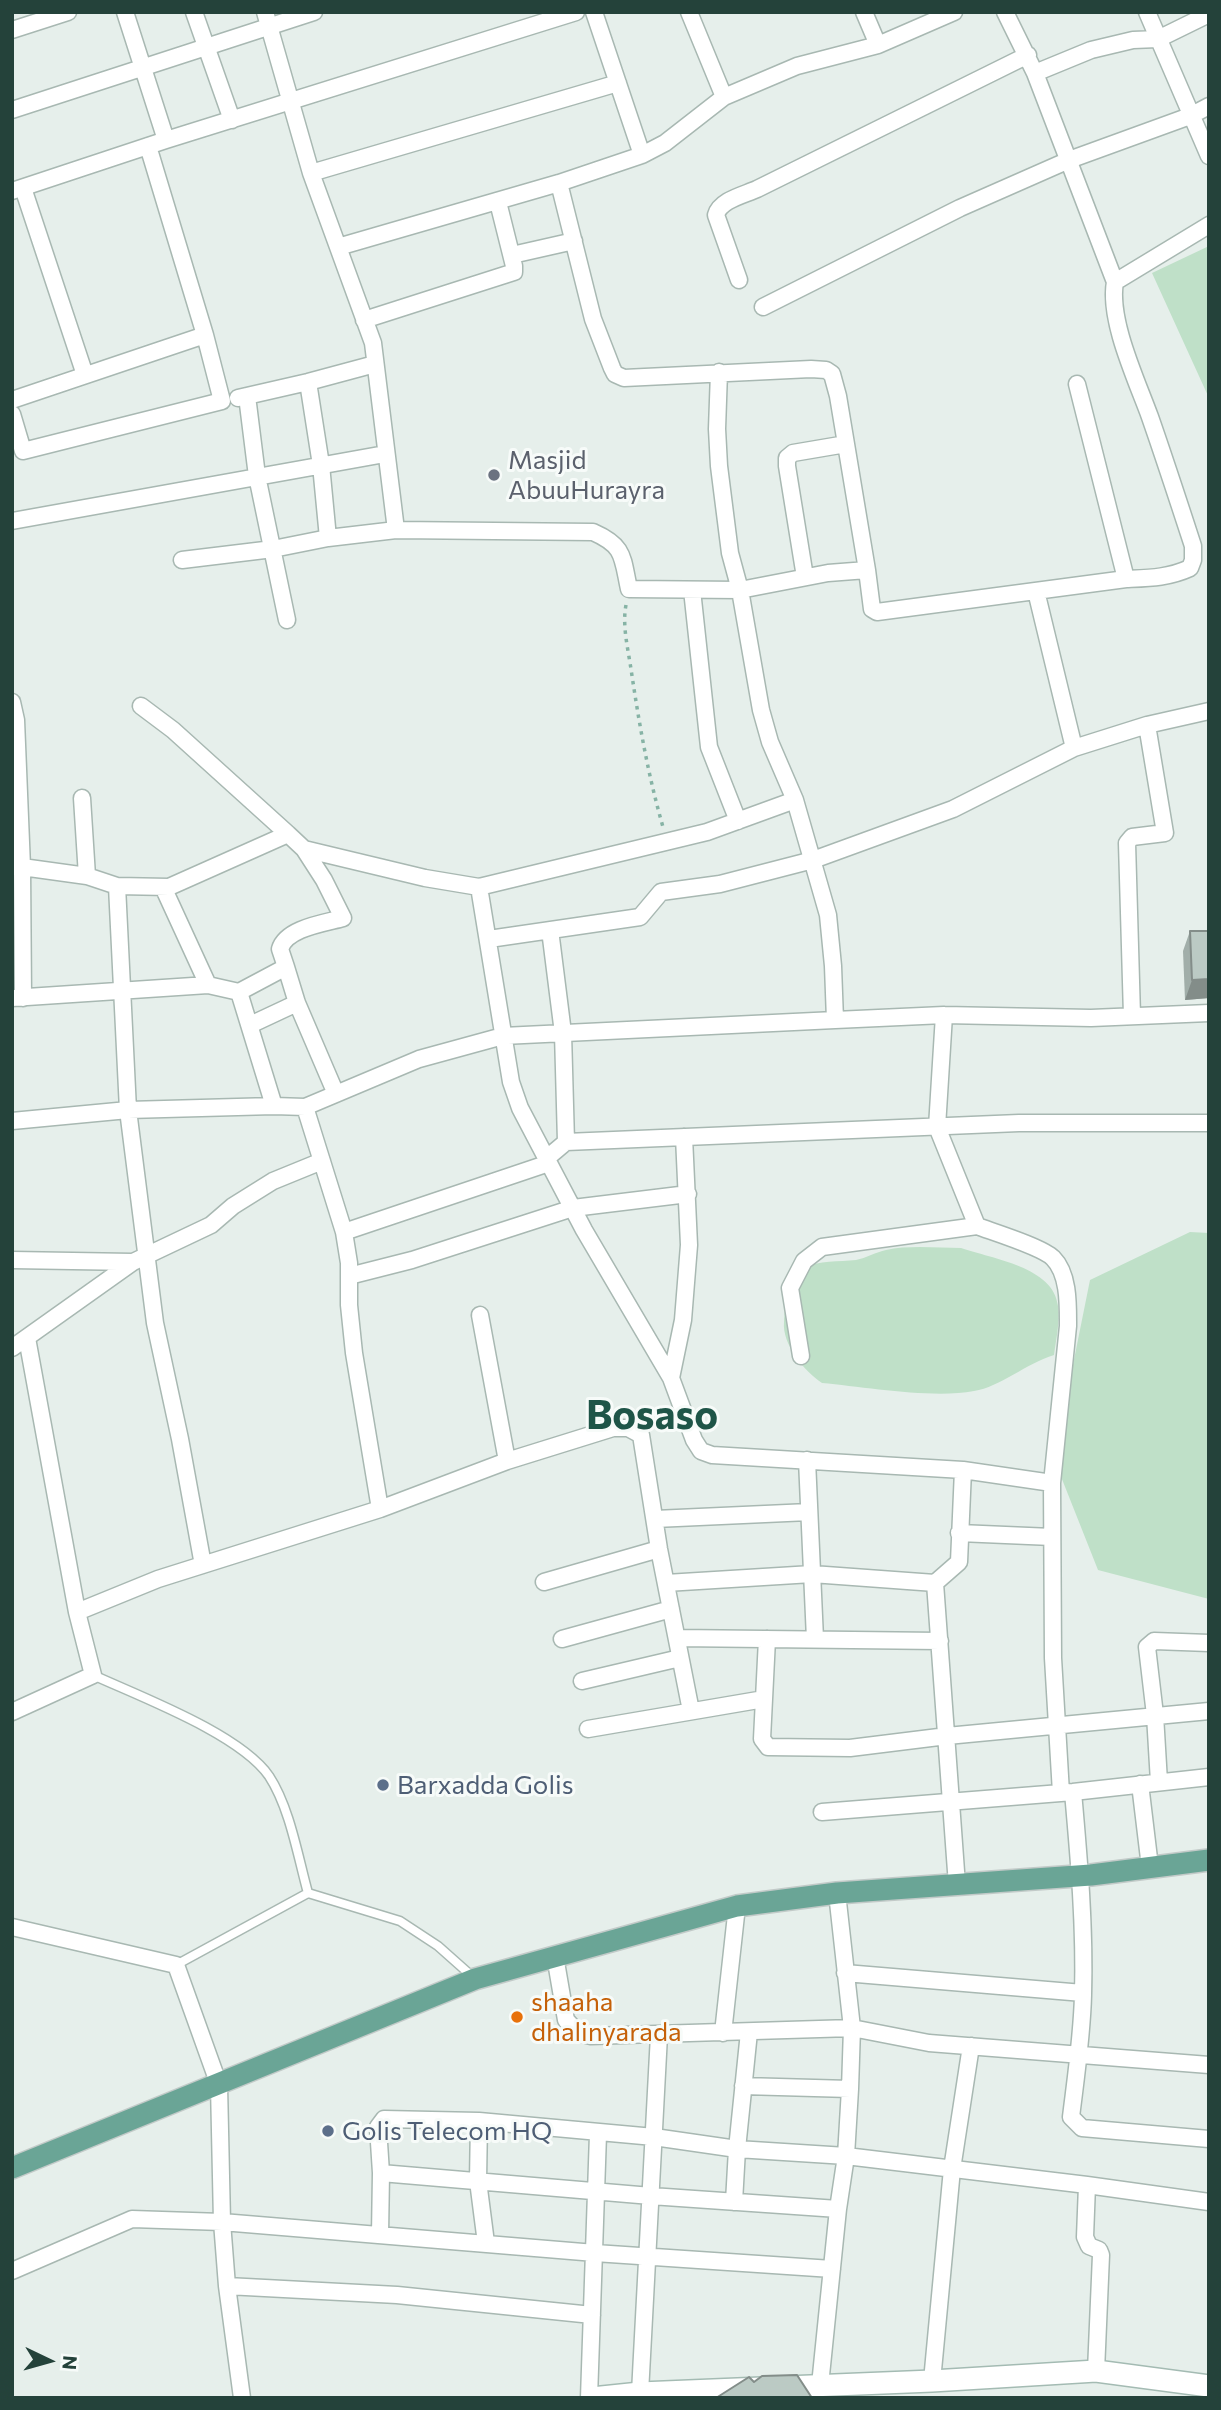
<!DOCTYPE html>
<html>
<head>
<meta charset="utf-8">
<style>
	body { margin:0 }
	#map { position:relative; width:1221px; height:2410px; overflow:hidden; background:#e6efeb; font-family:Commissioner,sans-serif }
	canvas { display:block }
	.frame { position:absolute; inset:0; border:14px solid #24423a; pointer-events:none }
	.north { position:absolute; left:14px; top:2326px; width:70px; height:70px; -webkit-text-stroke:5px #f7fbf9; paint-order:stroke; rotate:95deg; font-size:19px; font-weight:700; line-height:28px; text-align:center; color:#24423a }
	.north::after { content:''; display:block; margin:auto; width:24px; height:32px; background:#24423a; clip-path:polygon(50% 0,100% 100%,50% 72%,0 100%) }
</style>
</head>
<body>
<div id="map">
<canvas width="1221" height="2410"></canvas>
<div class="frame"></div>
<div class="north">N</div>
</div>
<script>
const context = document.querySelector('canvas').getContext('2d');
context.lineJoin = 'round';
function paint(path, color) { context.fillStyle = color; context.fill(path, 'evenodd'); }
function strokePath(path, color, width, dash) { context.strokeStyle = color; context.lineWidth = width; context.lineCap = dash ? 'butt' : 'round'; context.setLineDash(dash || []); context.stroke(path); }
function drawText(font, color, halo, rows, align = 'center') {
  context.font = font + ' Commissioner,sans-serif'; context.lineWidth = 6; context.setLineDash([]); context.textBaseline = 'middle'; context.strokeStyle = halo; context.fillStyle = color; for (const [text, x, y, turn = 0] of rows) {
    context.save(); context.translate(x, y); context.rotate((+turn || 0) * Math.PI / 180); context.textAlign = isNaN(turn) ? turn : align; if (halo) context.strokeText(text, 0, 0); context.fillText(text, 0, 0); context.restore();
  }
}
paint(new Path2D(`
	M1209 246V398L1152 273Z
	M1190 1232 1209 1233V1599L1098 1570 1054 1459 1090 1280Z
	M961 1248C993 1259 1054 1267 1058 1306 1060 1323 1056 1339 1054 1355 1027 1363 1000 1387 974 1391 933 1399 865 1387 822 1383 804 1371 782 1344 784 1322 785 1306 788 1277 803 1268 819 1260 839 1262 856 1260 866 1258 876 1252 886 1250 908 1245 939 1248 961 1248Z`), '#bfe0c8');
const lane = new Path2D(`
	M93 1675C141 1697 240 1734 269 1776 290 1808 298 1857 308 1893
	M176 1965 308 1893 400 1921 438 1946 474 1978`);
const street = new Path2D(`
	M125 12 166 140
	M194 12 232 120
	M265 12 311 173 373 343 396 530
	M689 12 724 97
	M864 12 878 45
	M1005 12 1035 73 1115 282
	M1147 12 1209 156
	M12 30 68 12
	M1035 73 1091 50 1133 40 1158 39 1209 14
	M12 110 314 12
	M642 155 665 143 724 97 797 66 878 45 954 12
	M311 173 618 83
	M559 183 593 319 612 368 615 374 624 378 811 369 826 370 832 374 838 396 867 570
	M23 188 85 375
	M12 191 166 140 576 12
	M338 247 559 183 642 155 594 12
	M512 255 574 241
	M739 280 716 215C720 200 744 195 757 189L1028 55
	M763 307 960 208 1069 160 1190 116 1209 106
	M364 320 514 272V266L498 202
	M719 372 717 429 719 466 730 553 740 590 761 710 770 742 795 800 828 915 833 966 835 1020 944 1015 1091 1018 1209 1013
	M308 382 321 465 328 538
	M1077 384 1126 579
	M247 396 257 476 287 620
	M238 398 308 382 375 364
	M12 400 205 335
	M12 414 23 451 222 401 205 335 148 146
	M12 521 385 454
	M182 560 273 549 328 538 396 530 593 532C625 546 622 557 629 589L740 590 828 573 867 570 872 609 877 612 1126 579C1149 578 1168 578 1190 568L1193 560V546C1179 503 1165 460 1150 417 1137 381 1108 320 1115 282L1209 225
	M805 577 787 466V458L793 453 846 444
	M692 590 709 747 738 821
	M1036 591 1074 748
	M12 702 16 720 22 867 23 998
	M141 706 173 730 288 834
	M82 798 87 876
	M12 867H22L87 876 117 886 169 887 288 834 304 849 425 878 479 887 707 832 795 800
	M117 886 128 1110 155 1323 180 1439 203 1565
	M163 887 208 985
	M479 887 511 1082 520 1108 584 1230 671 1378 694 1440 701 1451 712 1455 963 1470 1052 1483
	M550 930 563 1033 566 1142
	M489 939 640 917 661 892 720 884 813 860 953 809 1074 748 1147 725 1209 711
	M286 967 297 1003 336 1094
	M239 992 274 1106 305 1107 344 1232 349 1263V1305L354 1353 380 1509
	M12 998 208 985 239 992 286 967 280 949C286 928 325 923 343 918L324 880 304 849
	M944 1015 937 1127 977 1226C993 1232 1042 1247 1053 1258 1069 1274 1068 1305 1068 1326L1052 1483 1053 1658 1061 1793
	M1132 1016 1127 843 1132 837 1165 833 1147 725
	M250 1025 297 1003
	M305 1107 419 1059 503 1036 835 1020
	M12 1121 128 1110 274 1106
	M547 1158 566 1142 1019 1123H1209
	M344 1232 549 1163
	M12 1260 133 1262
	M349 1276 412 1260 573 1208 688 1194
	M480 1315 507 1461
	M12 1348 133 1262 211 1225 233 1206 273 1181 322 1161
	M801 1356 790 1288 804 1261 822 1247 977 1226
	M671 1378 683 1320 689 1245 684 1137
	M807 1460 815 1639
	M655 1519 809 1512
	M959 1533 1052 1537
	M544 1582 659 1549
	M666 1583 812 1574 935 1583
	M77 1612 158 1579 380 1509 507 1461 613 1428H628L641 1435 659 1549 691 1711
	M677 1638 940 1641
	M562 1639 671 1609
	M767 1639 762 1739 768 1747 850 1748 947 1736 1209 1711
	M582 1681 680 1658
	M12 1712 93 1675 77 1612 27 1338
	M588 1729 764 1699
	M1159 1782 1155 1715 1147 1647 1154 1641 1209 1643
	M1140 1784 1150 1867
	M1073 1792C1079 1859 1085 1927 1083 1995 1082 2036 1076 2076 1071 2117L1082 2128 1209 2139
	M822 1812 1073 1792 1209 1777
	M957 1885 935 1583 959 1562 963 1470
	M12 1927 176 1965 219 2085 222 2222 227 2286 242 2398
	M555 1956 566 2020 578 2033 591 2036 852 2028 929 2043 1209 2065
	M845 1973 1083 1993
	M723 2033 737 1906
	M743 2086 850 2089
	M479 2121 478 2181 486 2243
	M381 2173 651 2196 838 2209
	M1087 2185 1085 2237 1089 2246 1099 2250 1101 2255 1096 2371
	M734 2202 737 2149 749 2032
	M380 2235 381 2173 378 2127 384 2119 479 2121 654 2137 737 2149 846 2156 1087 2185 1209 2202
	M12 2271 132 2219 222 2222 595 2253 832 2269
	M227 2286 397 2295 592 2315
	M932 2381 952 2169 971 2046
	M820 2385 838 2209 846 2156 850 2089 852 2028 837 1893
	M640 2393 659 2035
	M589 2398 598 2134`);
const secondary = new Path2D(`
	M592 2398 640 2393 932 2381 1096 2371 1209 2386`);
const primary = new Path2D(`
	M12 2168 475 1979 737 1906 837 1893 1091 1875 1209 1860`);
strokePath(lane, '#a8b8b2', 11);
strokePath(street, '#a8b8b2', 19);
strokePath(secondary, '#a4bbb3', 24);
strokePath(primary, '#c2cac8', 24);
strokePath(new Path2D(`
	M626 605C622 625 628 649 631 669 639 723 648 775 663 827`), '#86b3a5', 3.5, [3.5, 5]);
strokePath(lane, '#fff', 8);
strokePath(street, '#fff', 16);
strokePath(secondary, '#fff', 21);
strokePath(primary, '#6aa596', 21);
paint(new Path2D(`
	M1190 931H1209V998L1185 1000 1183 951Z`), '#a1aea9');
paint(new Path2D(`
	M1209 979V998L1185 1000 1192 980Z`), '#838d89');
const building = new Path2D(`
	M1190 931H1209V979L1192 980Z
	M797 2375 812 2398H716L749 2377 754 2382 762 2376Z`);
paint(building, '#bbcac4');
strokePath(building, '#838d89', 2);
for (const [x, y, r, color] of [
	[494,475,7,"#6b7280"],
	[383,1785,7,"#5c6f8a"],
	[517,2017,7,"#e8710a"],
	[328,2131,7,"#5c6f8a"]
]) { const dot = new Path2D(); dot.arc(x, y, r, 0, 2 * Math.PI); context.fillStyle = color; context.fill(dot); strokePath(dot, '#f7fbf9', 2.5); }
drawText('26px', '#5b616d', '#f7fbf9', [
	["Masjid",508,460],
	["AbuuHurayra",508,490]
], 'left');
drawText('26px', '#4e5e75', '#f7fbf9', [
	["Barxadda Golis",397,1785],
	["Golis Telecom HQ",342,2131]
], 'left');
drawText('26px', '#c56008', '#f7fbf9', [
	["shaaha",531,2002],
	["dhalinyarada",531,2032]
], 'left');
drawText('bold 40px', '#1f5548', '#f7fbf9', [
	["Bosaso",652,1416]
]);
</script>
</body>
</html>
